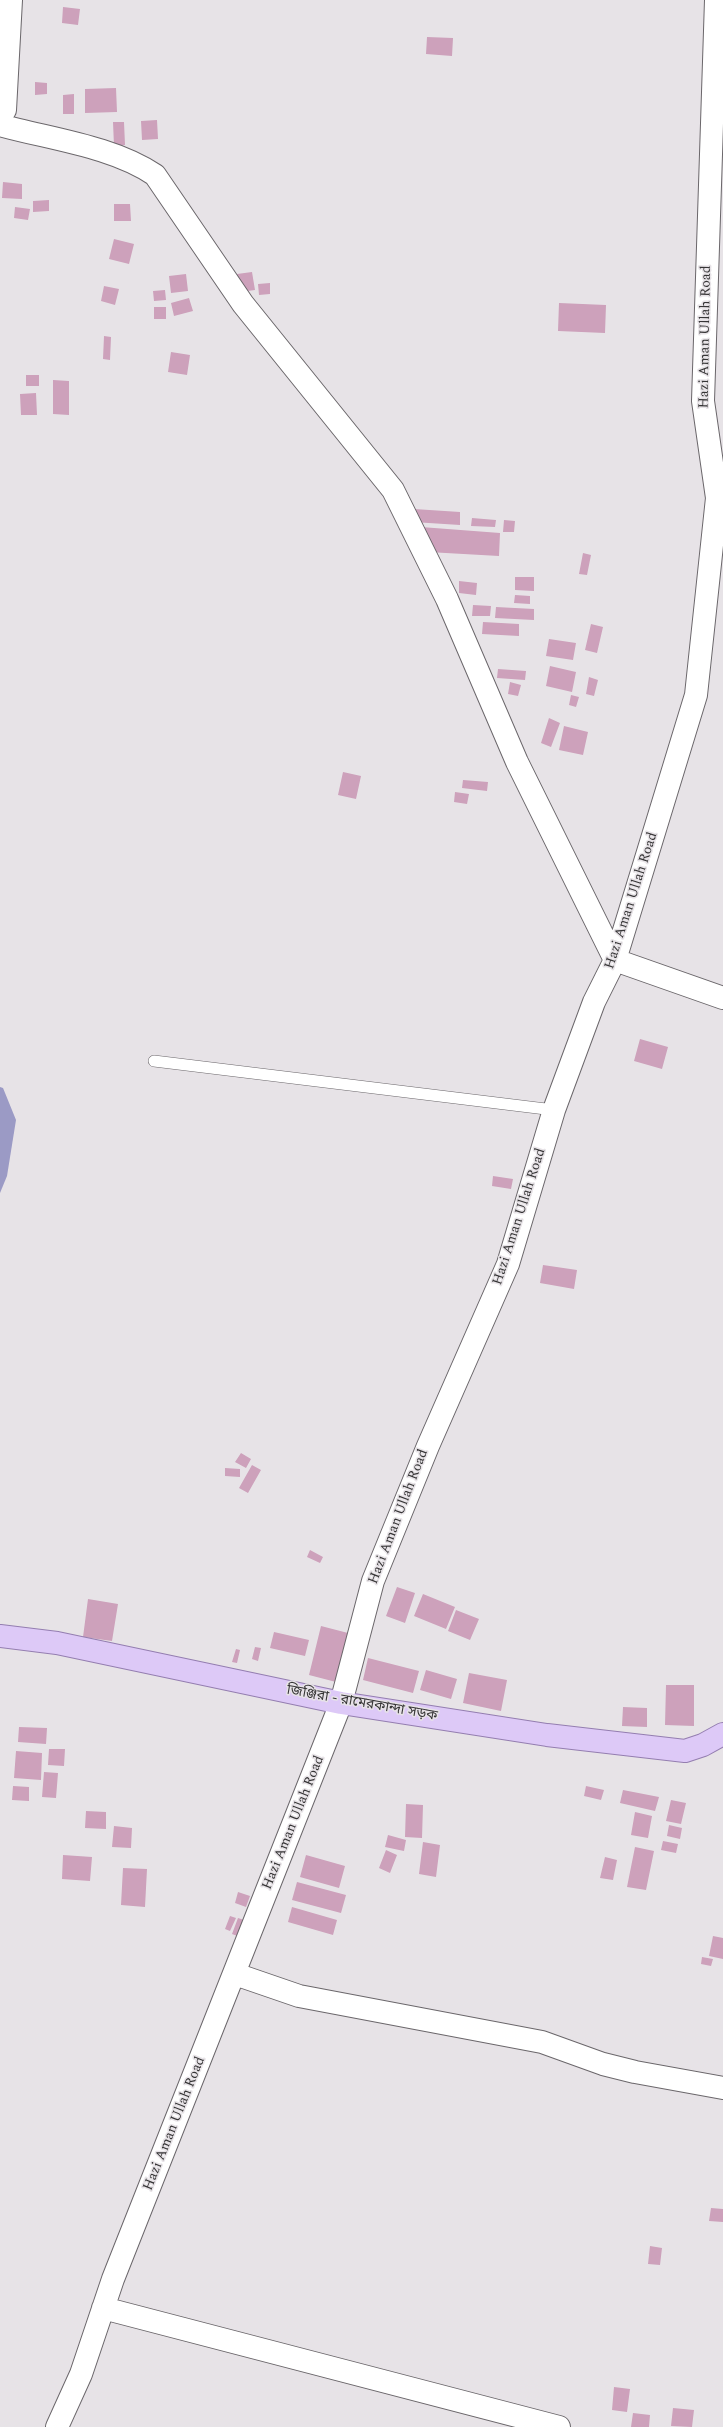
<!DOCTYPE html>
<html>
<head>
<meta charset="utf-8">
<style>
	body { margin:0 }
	canvas { display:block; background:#e7e3e7 }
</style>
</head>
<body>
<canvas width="723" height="2427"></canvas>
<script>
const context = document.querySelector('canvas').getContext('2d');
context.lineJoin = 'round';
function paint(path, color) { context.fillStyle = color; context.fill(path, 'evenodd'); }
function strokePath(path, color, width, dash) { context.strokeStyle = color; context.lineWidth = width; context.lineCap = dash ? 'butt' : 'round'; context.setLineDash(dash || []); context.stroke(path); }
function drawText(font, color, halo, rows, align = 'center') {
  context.font = font + ' Spectral,"Noto Sans Bengali",serif'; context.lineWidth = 3; context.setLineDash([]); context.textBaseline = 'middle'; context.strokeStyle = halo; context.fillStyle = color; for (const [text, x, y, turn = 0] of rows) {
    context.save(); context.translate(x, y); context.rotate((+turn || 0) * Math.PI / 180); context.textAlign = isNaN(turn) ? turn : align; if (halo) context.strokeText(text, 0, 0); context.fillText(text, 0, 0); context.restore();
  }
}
paint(new Path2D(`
	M0 1087 3 1088 16 1120 7 1176 0 1193Z`), '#9b9ac5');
paint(new Path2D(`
	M63 7 80 9 78 25 62 23Z
	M427 37 453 38 452 56 426 54Z
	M35 82 47 83V94L35 95Z
	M116 88 117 112 85 113V89Z
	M74 94V114H63V95Z
	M157 120 158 139 142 140 141 121Z
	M113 122H124L125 145 114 146Z
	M3 182 22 184V199L2 198Z
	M49 200V211L33 212V201Z
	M114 204H130L131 221H114Z
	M15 207 30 209 28 220 14 218Z
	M114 239 134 244 129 264 109 259Z
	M252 272 255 290 240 292 237 274Z
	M186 274 188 291 171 293 169 276Z
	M270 283V294L259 295 258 284Z
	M104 286 119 289 115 305 101 301Z
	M165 290 166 300 154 301 153 291Z
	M189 298 193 311 174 316 171 303Z
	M559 303 606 305 605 333 558 331Z
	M154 307H166V319H154Z
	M104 336 111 337 110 360 103 359Z
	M171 352 190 355 187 375 168 372Z
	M26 375H39V386H26Z
	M53 380 69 381V415L53 414Z
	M36 393 37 415H21L20 394Z
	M414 509 460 512V525L413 522Z
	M472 518 496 520 495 527 471 526Z
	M504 520 515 521 514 532H503Z
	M421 527 500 533 499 556 428 552Z
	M583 553 591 555 587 575 579 574Z
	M515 577H534V591L515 590Z
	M459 581 477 583 476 595 459 593Z
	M515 595 530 596V604L514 603Z
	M473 605 491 606 490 616H472Z
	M496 607 534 609V620L495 618Z
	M483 622 519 624V636L482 634Z
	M591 624 603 627 597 653 585 650Z
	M549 639 576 643 573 660 546 656Z
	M550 666 576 672 572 692 546 686Z
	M498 669 526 671 525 680 497 678Z
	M589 677 598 680 594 696 586 694Z
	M510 682 521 685 518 696 508 694Z
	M571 695 579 697 576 707 569 705Z
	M549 718 560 723 551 747 541 743Z
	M564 726 588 732 583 755 559 750Z
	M343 772 361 776 356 799 338 795Z
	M463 780 488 782 487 791 462 788Z
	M455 792 469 794 467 804 454 802Z
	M640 1039 668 1047 662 1069 634 1061Z
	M493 1176 513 1179 511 1189 492 1186Z
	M543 1265 577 1270 574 1289 540 1283Z
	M241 1453 251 1459 246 1468 235 1462Z
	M252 1465 261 1470 248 1493 239 1488Z
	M225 1468 240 1469V1477L225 1476Z
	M310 1550 323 1557 320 1563 307 1557Z
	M397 1587 415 1593 405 1623 386 1616Z
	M423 1594 455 1607 446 1629 414 1616Z
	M88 1599 118 1604 112 1641 83 1637Z
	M456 1610 479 1619 470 1640 448 1631Z
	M321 1626 348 1633 336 1682 309 1675Z
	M274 1632 309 1640 305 1656 270 1648Z
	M255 1647 261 1648 258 1661 252 1659Z
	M236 1649 240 1650 237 1663 232 1662Z
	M368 1658 419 1671 413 1693 363 1680Z
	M426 1670 457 1679 451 1699 420 1690Z
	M469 1673 507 1680 501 1711 463 1703Z
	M666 1685H694V1726L665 1725Z
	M623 1707 647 1708V1727L622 1726Z
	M19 1727 47 1728 46 1744 18 1742Z
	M49 1749H65L64 1766 48 1765Z
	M16 1751 42 1753 41 1780 14 1778Z
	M44 1772 58 1773 56 1798 42 1797Z
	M13 1786 29 1787V1801L12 1800Z
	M586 1786 604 1790 601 1800 584 1796Z
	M623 1790 659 1797 655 1811 620 1803Z
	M671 1800 686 1803 681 1824 666 1821Z
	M406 1804 423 1805 422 1838 405 1837Z
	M86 1811 106 1812V1829L85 1828Z
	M635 1812 652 1816 648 1838 631 1835Z
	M669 1825 682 1828 680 1839 667 1836Z
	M114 1826 132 1828 131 1848 112 1847Z
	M388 1835 406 1840 404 1851 385 1847Z
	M663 1841 678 1844 676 1853 661 1850Z
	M423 1842 440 1845 436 1877 419 1874Z
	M635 1847 654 1851 646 1890 627 1887Z
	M386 1850 397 1855 390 1873 379 1868Z
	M63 1855 92 1857 90 1881 62 1879Z
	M306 1855 345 1866 339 1888 300 1877Z
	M605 1857 617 1860 613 1880 600 1878Z
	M123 1868 147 1869 145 1907 121 1905Z
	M297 1882 346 1895 341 1913 292 1900Z
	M238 1892 250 1896 246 1907 235 1903Z
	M292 1907 337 1920 333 1935 288 1922Z
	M230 1916 236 1918 230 1931 225 1929Z
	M238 1918 247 1921 240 1937 232 1934Z
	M713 1936 723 1938V1959L709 1956Z
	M702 1957 713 1959 711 1966 701 1964Z
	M711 2208 723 2209V2222L709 2221Z
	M650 2246 662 2248 660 2265 648 2264Z
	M614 2387 630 2389 627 2412 612 2410Z
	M673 2408 694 2410 692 2427 671 2426Z
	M633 2413 650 2415 649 2427H631Z`), '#cda1bb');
const lane = new Path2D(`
	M154 1061 554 1110`);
const street = new Path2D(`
	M0 118 5 110 11 0
	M0 125C50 139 112 146 155 175L243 304 393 490 447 599 517 762 615 960 723 998
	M235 1974 299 1996 542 2042 603 2064 635 2072 723 2088
	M103 2308 559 2427
	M57 2427 81 2374 113 2279 341 1703 373 1581 428 1446 508 1264 554 1110 594 1002 615 960 696 695 717 498 703 401 716 0`);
const primary = new Path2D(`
	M0 1636 57 1643 341 1703 547 1735 685 1751 703 1745 723 1734`);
strokePath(lane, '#6b676b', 12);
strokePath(street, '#6b676b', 24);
strokePath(primary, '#947eb0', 24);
strokePath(lane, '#fff', 11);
strokePath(street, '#fff', 22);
strokePath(primary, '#ddc9f7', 22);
drawText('14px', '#363536', '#e7e3e7', [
	["Hazi Aman Ullah Road",706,337,-89],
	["Hazi Aman Ullah Road",632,901,-72],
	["Hazi Aman Ullah Road",520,1217,-72],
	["Hazi Aman Ullah Road",399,1517,-69],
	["জিঞ্জিরা - রামেরকান্দা সড়ক",362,1704,10],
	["Hazi Aman Ullah Road",294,1823,-68],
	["Hazi Aman Ullah Road",175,2124,-68]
]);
</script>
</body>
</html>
